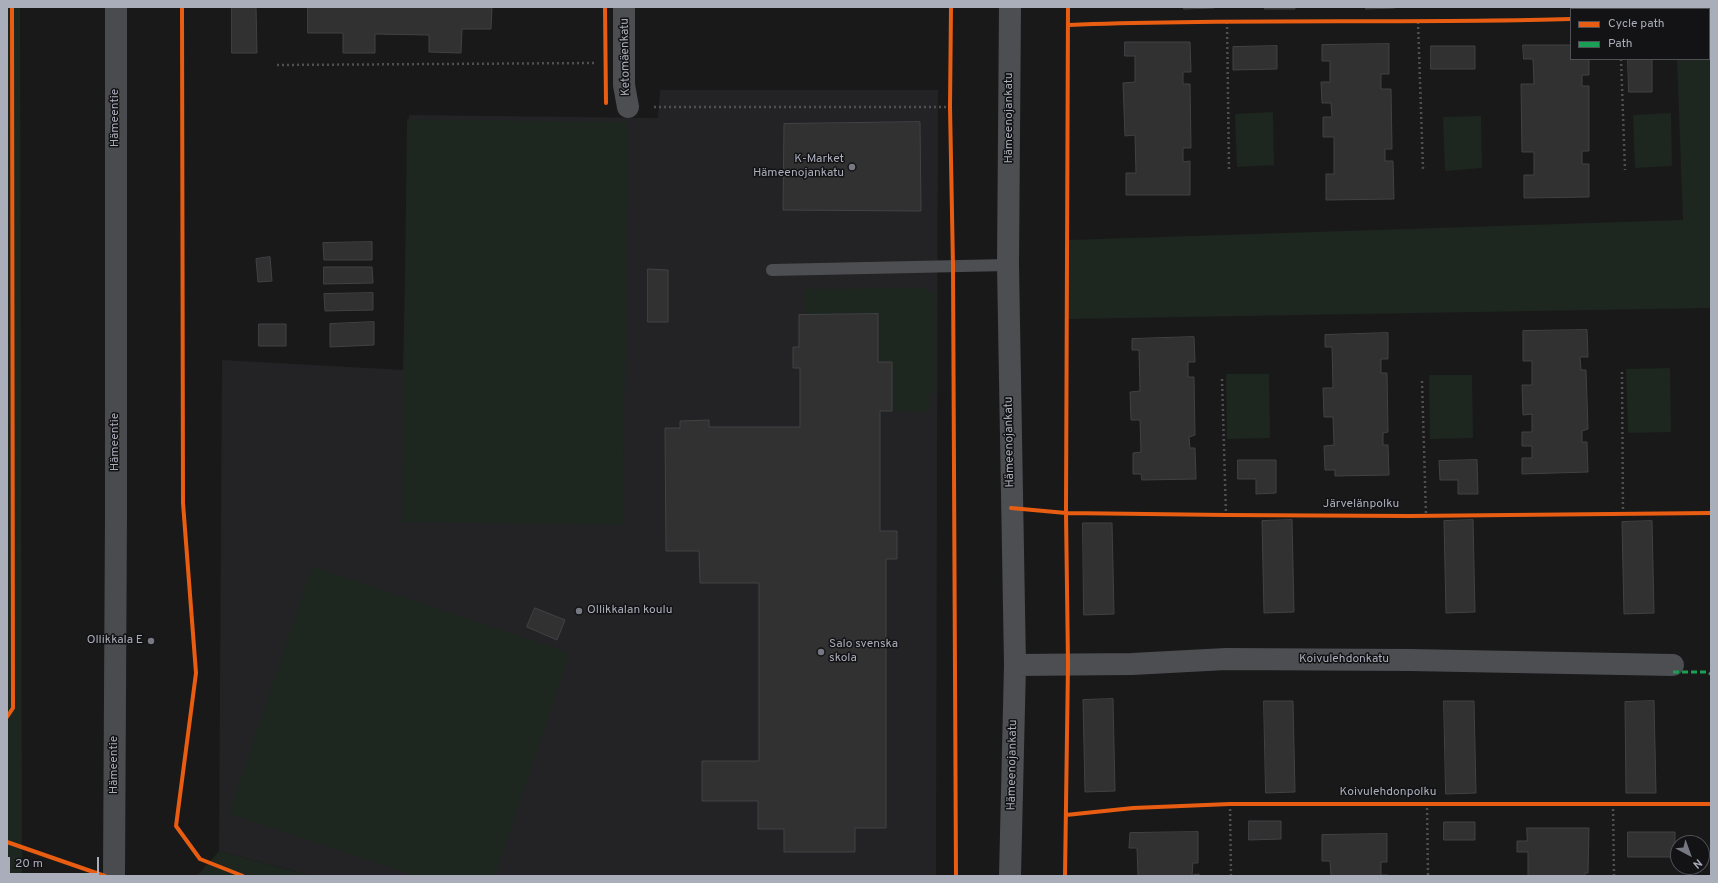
<!DOCTYPE html>
<html>
<head>
<meta charset="utf-8">
<style>
	body { margin:0 }
	#map { position:relative; width:1718px; height:883px; overflow:hidden; background:#191919; font-family:Overpass,sans-serif }
	canvas { display:block }
	.frame { position:absolute; inset:0; border:8px solid #aaadba; pointer-events:none }
	.legend { position:absolute; left:1570px; top:8px; width:140px; height:52px; box-sizing:border-box; background:#131315; border:1px solid #4f5157; margin:0; padding:5px 7px; list-style:none; font-size:12px; color:#aaadba }
	.legend li { display:flex; align-items:center; gap:8px; height:20px }
	.legend b { width:20px; border:1px solid #4f5157 }
	.north { position:absolute; left:1670px; top:835px; width:40px; height:40px; box-sizing:border-box; background:#131315; border:1px solid #4f5157; border-radius:50%; rotate:139deg; font-size:11px; font-weight:700; line-height:16px; text-align:center; color:#aaadba }
	.north::after { content:''; display:block; margin:auto; width:14px; height:18px; background:#777982; clip-path:polygon(50% 0,100% 100%,50% 72%,0 100%) }
	.scale { position:absolute; left:8px; top:857px; width:91px; height:18px; box-sizing:border-box; border:2px solid #aaadba; border-top:0; padding-left:5px; font-size:12px; line-height:14px; white-space:nowrap; color:#aaadba; -webkit-text-stroke:3px #131315; paint-order:stroke }
</style>
</head>
<body>
<div id="map">
<canvas width="1718" height="883"></canvas>
<div class="frame"></div>
<ul class="legend">
<li><b style="height:5px;background:#e95d12"></b>Cycle path</li>
<li><b style="height:5px;background:#1a9f57"></b>Path</li>
</ul>
<div class="north">N</div>
<div class="scale">20 m</div>
</div>
<script>
const context = document.querySelector('canvas').getContext('2d');
context.lineJoin = 'round';
function paint(path, color) { context.fillStyle = color; context.fill(path, 'evenodd'); }
function strokePath(path, color, width, dash) { context.strokeStyle = color; context.lineWidth = width; context.lineCap = dash ? 'butt' : 'round'; context.setLineDash(dash || []); context.stroke(path); }
function drawText(font, color, halo, rows, align = 'center') {
  context.font = font + ' Overpass,sans-serif'; context.lineWidth = 3; context.setLineDash([]); context.textBaseline = 'middle'; context.strokeStyle = halo; context.fillStyle = color; for (const [text, x, y, turn = 0] of rows) {
    context.save(); context.translate(x, y); context.rotate((+turn || 0) * Math.PI / 180); context.textAlign = isNaN(turn) ? turn : align; if (halo) context.strokeText(text, 0, 0); context.fillText(text, 0, 0); context.restore();
  }
}
paint(new Path2D(`
	M660 90H938L936 876H312L219 851 222 360 403 370 409 115 658 118Z`), '#232325');
paint(new Path2D(`
	M7 7H20L22 876H7Z
	M1709 41H1711V308L1067 319 1068 240 1683 220 1677 59H1709Z
	M1273 112 1274 165 1237 167 1235 114Z
	M1671 113 1672 166 1635 168 1633 115Z
	M1481 116 1482 168 1445 171 1443 117Z
	M407 119 628 122 623 525 402 522Z
	M923 288 936 294V394H929V412L892 411V362H878V315L805 314 804 289Z
	M1670 368 1671 432 1628 433 1626 369Z
	M1226 374H1269L1270 438 1227 439Z
	M1429 375H1472L1473 438 1430 439Z
	M312 566 570 653 495 876H415L229 814Z
	M219 851 312 876H197Z`), '#1e2620');
const building = new Path2D(`
	M232 7H256L257 53H232Z
	M308 7H492L491 29H462L461 53 429 52V35L375 34V53H343V33H308Z
	M1184 7H1214V8L1184 9Z
	M1265 7H1295V9H1265Z
	M1366 7H1395V8L1366 9Z
	M1125 42H1190L1191 72H1183V84H1190L1191 148H1183V162L1190 161V195H1126V173H1136L1135 135 1125 136 1123 83 1135 82V56H1125Z
	M1389 44V74H1381V89H1391L1392 149H1385V161H1393L1394 199 1326 200V174H1334V137H1323V117H1332L1331 103H1322L1321 82H1330V61H1322V45Z
	M1523 45H1571V59H1589V75H1582V86H1589V151H1582V164H1589V197L1524 198V175H1534V152H1522L1521 84H1534L1533 59H1524Z
	M1277 46V69L1233 70V47Z
	M1431 46H1475V69H1431Z
	M1628 59H1652V92H1629Z
	M920 122 921 211 783 210 784 124Z
	M372 242V260H324L323 243Z
	M270 257 272 281 258 282 256 259Z
	M324 267H372L373 283 324 284Z
	M648 269 668 270V322H648Z
	M373 293V310L325 311 324 294Z
	M878 314V362H892V411H880V531H897V559H886V828H855V852H784V829H758V801H702V761H759V583H700L699 551H666L665 428H680V421L709 420V427H800V368H793V347H799V315Z
	M374 322V345L330 347V324Z
	M259 324H286V346H259Z
	M1587 330 1588 357H1580L1581 370H1586L1588 429 1582 431V442H1587L1588 472 1522 474V458H1532V446H1522V432H1532V414L1523 415 1522 385H1532V361H1523V331Z
	M1388 333V359H1381V373H1387L1388 432 1383 433V445H1388L1389 475 1335 476V470H1325L1324 446 1334 445 1333 417H1324L1323 388H1333L1332 347H1325V335Z
	M1194 337 1195 362H1188V377H1194L1195 435 1189 437 1190 448H1195L1196 479 1142 480 1141 474H1133V453L1141 452 1140 420H1131L1130 392 1140 391 1139 350H1132V339Z
	M1238 460H1276V493L1256 494V479H1238Z
	M1477 460 1478 494H1458V480H1440L1439 461Z
	M1292 520 1294 612 1264 613 1262 521Z
	M1473 520 1475 612 1446 613 1444 521Z
	M1652 521 1654 613 1624 614 1622 522Z
	M1083 523H1112L1114 614 1084 615Z
	M535 608 565 620 557 640 527 627Z
	M1113 699 1115 791 1085 792 1083 700Z
	M1264 701H1293L1295 792 1266 793Z
	M1444 701H1474L1476 793 1446 794Z
	M1654 701 1656 793H1626L1625 702Z
	M1249 821H1281V839L1249 840Z
	M1444 822H1475V840H1444Z
	M1527 828H1589L1588 873H1585V876H1528V852H1517V841H1527Z
	M1198 832V863H1193L1192 875 1199 874V876H1138L1137 848H1129L1130 833Z
	M1628 832H1675V857H1628Z
	M1387 834V862H1381V875H1388V876H1331L1330 861H1322V835Z`);
paint(building, '#313131');
strokePath(building, '#414245', 1);
strokePath(new Path2D(`
	M1685 9 1686 7
	M1227 22 1229 169
	M1418 22 1423 169
	M1621 59 1625 170
	M277 65 597 63
	M654 107H950
	M1622 372 1623 514
	M1222 379 1226 515
	M1422 381 1426 515
	M1427 803 1428 876
	M1230 804 1231 876
	M1613 804 1614 876`), '#4f4f54', 2.5, [2, 3]);
strokePath(new Path2D(`
	M772 270 1008 265`), '#4d4e52', 12);
strokePath(new Path2D(`
	M624 7V85L628 107
	M1015 665 1132 664 1226 659 1410 660 1673 665
	M1010 876 1015 665 1008 265 1010 7`), '#4d4e52', 22);
strokePath(new Path2D(`
	M114 876 116 513V7`), '#4a4b4e', 22);
strokePath(new Path2D(`
	M1709 42 1711 43
	M1673 672H1706L1711 674`), '#1a9f57', 3, [6, 3]);
strokePath(new Path2D(`
	M182 7 183 503 196 673 176 826 200 859 243 876
	M605 7 606 103
	M951 7 950 107 953 266 956 876
	M1069 25C1236 18 1404 24 1571 19
	M1011 508 1066 513 1226 515 1409 516 1711 513
	M7 717 13 708 12 7
	M1066 815 1133 808 1230 804H1711
	M7 842 105 876
	M1065 876 1068 664 1066 513 1068 7`), '#e95d12', 4);
for (const [x, y, r, color] of [
	[852,167,4,"#777982"],
	[579,611,4,"#777982"],
	[151,641,4,"#777982"],
	[821,652,4,"#777982"]
]) { const dot = new Path2D(); dot.arc(x, y, r, 0, 2 * Math.PI); context.fillStyle = color; context.fill(dot); strokePath(dot, '#131315', 1.5); }
drawText('12px', '#aaadba', '#131315', [
	["Ketomäenkatu",626,57,-91],
	["Hämeentie",116,118,-90],
	["Hämeenojankatu",1010,118,-90],
	["Hämeentie",116,442,-90],
	["Hämeenojankatu",1010,442,-91],
	["Järvelänpolku",1361,505],
	["Koivulehdonkatu",1344,660],
	["Hämeentie",115,765,-90],
	["Hämeenojankatu",1013,765,-89],
	["Koivulehdonpolku",1388,793]
]);
drawText('12px', '#aaadba', '#131315', [
	["K-Market",844,160],
	["Hämeenojankatu",844,174],
	["Ollikkalan koulu",587,611,"left"],
	["Ollikkala E",143,641],
	["Salo svenska",829,645,"left"],
	["skola",829,659,"left"]
], 'right');
</script>
</body>
</html>
